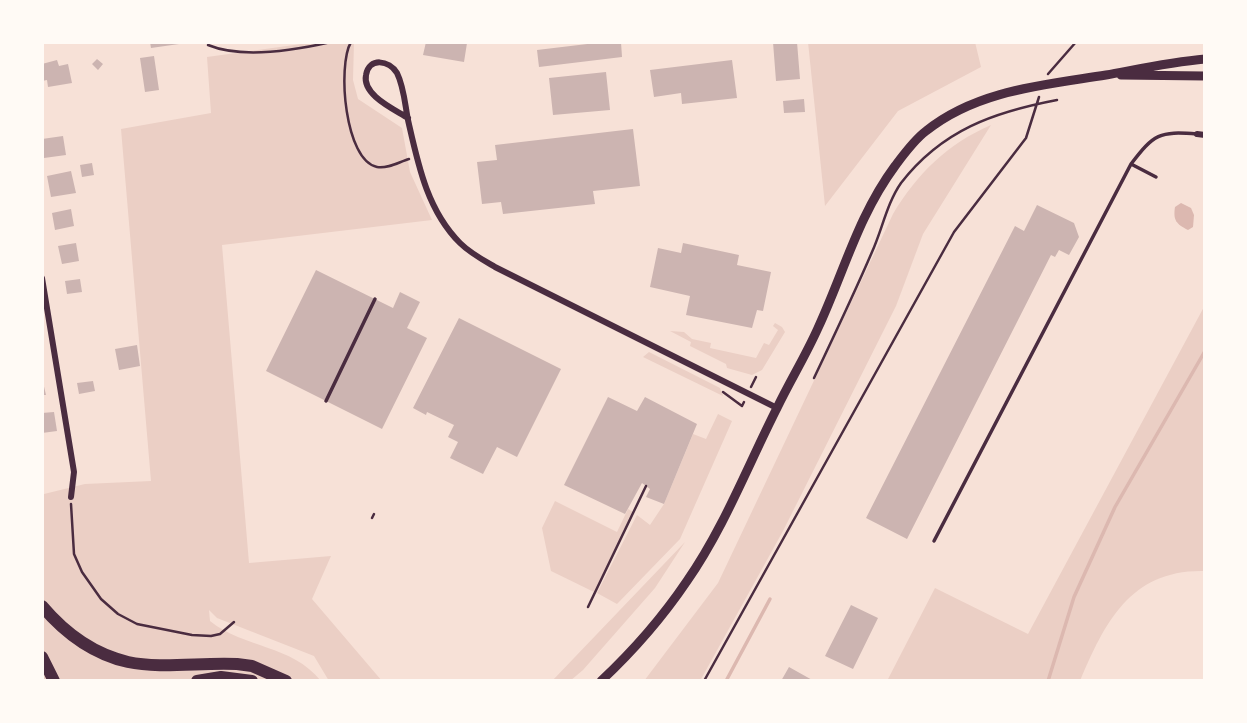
<!DOCTYPE html>
<html>
<head>
<meta charset="utf-8">
<style>
	body { margin:0 }
	#map { position:relative; width:1247px; height:723px; overflow:hidden; background:#f7e1d7; font-family:"Crimson Pro",serif }
	canvas { display:block }
	.frame { position:absolute; inset:0; border:44px solid #fffaf5; pointer-events:none }
</style>
</head>
<body>
<div id="map">
<canvas width="1247" height="723"></canvas>
<div class="frame"></div>
</div>
<script>
const context = document.querySelector('canvas').getContext('2d');
context.lineJoin = 'round';
function paint(path, color) { context.fillStyle = color; context.fill(path, 'evenodd'); }
function strokePath(path, color, width, dash) { context.strokeStyle = color; context.lineWidth = width; context.lineCap = dash ? 'butt' : 'round'; context.setLineDash(dash || []); context.stroke(path); }
paint(new Path2D(`
	M316 42H354L353 80 358 99 402 128 410 172 432 220 222 245 249 563 331 556 312 599 382 681H329L314 656 217 618 209 610 210 621C245 649 291 644 321 681H42V492L44 494 85 484 151 481 121 129 211 113 207 57Z
	M808 42H975L981 67 898 111 825 206Z
	M991 125 923 234 896 306 783 531 700 681H644L718 583 893 214C917 174 947 144 991 125Z
	M1205 305V571C1131 569 1105 622 1080 681H887L935 588 1028 634Z
	M775 323 782 327 785 332 762 370 752 375 727 368 726 364 690 346 691 342 670 331 684 332 692 339 711 343 710 348 756 358 764 343 769 345 778 330 773 326Z
	M649 352 720 388 723 396 643 357Z
	M718 414 732 421 680 539 617 604 597 593 637 515 650 525 664 504 693 434 706 439Z
	M555 501 617 532 628 509 633 512 594 592 551 571 542 528Z
	M685 542 655 588 583 670 570 681H552Z`), '#ebcfc5');
paint(new Path2D(`
	M1181 203 1191 208 1194 215 1193 227 1188 230C1176 224 1173 220 1175 207Z`), '#dcb8b0');
strokePath(new Path2D(`
	M726 681 770 599
	M1048 681 1074 597 1115 507 1205 351`), '#dcb8b0', 3.5);
paint(new Path2D(`
	M150 42H179V44L151 48Z
	M426 42 467 43 464 62 423 55Z
	M604 42H621L622 57 539 67 537 50Z
	M773 42H797L800 79 776 81Z
	M154 56 159 90 145 92 140 58Z
	M97 59 103 64 98 70 92 64Z
	M57 60 59 66 68 64 72 83 48 87 47 80 42 81V64Z
	M732 60 737 98 682 104 681 93 654 97 650 70Z
	M606 72 610 110 553 115 549 78Z
	M804 99 805 112 784 113 783 101Z
	M633 129 640 186 593 191 595 204 503 214 501 202 482 204 477 162 497 160 495 145Z
	M63 136 66 155 44 158 42 139Z
	M92 163 94 175 82 177 80 165Z
	M71 171 76 193 51 197 47 176Z
	M1037 205 1074 223 1079 237 1069 255 1059 250 1055 257 1051 255 907 539 866 518 1015 226 1024 231Z
	M71 209 74 226 55 230 52 213Z
	M76 243 79 261 62 264 58 246Z
	M683 243 739 255 737 265 771 272 763 311 757 310 752 328 686 315 690 296 650 287 658 248 681 253Z
	M316 270 393 308 400 292 420 302 407 328 427 338 382 429 266 371Z
	M80 279 82 292 67 294 65 281Z
	M459 318 561 369 517 457 497 447 483 474 450 458 458 442 448 437 454 425 427 412 426 415 413 408Z
	M137 345 140 366 119 370 115 349Z
	M42 378 46 395H42Z
	M93 381 95 391 79 394 77 383Z
	M608 397 637 411 645 397 697 424 664 504 646 497 650 489 642 483 625 514 564 485Z
	M54 412 57 431 42 433V413Z
	M851 605 878 618 853 669 825 656Z
	M789 667 814 681H781Z`), '#ccb4b1');
strokePath(new Path2D(`
	M351 42C337 66 345 161 377 167 388 169 399 162 409 159
	M208 45C242 59 296 50 331 42
	M1048 74 1076 42
	M814 378C834 336 854 294 872 252 882 230 887 203 901 183 942 130 994 112 1057 100
	M751 387 756 377
	M723 392 742 406 744 402
	M71 504 74 554 82 572 101 599 118 614 137 624 192 635 211 636 220 634 234 622
	M372 518 374 514
	M588 607 646 486
	M704 681 954 232 1026 138 1039 97`), '#4a2c40', 2.5);
strokePath(new Path2D(`
	M1131 164 1156 177
	M326 401 375 299
	M934 541 1131 164C1154 134 1159 131 1197 134`), '#4a2c40', 3.5);
strokePath(new Path2D(`
	M408 118C394 109 362 95 366 75 369 57 389 60 397 73 404 87 405 105 408 120 418 164 427 210 460 243 470 253 483 260 495 267L777 408
	M1197 134 1205 135
	M42 278 74 472 71 497`), '#4a2c40', 6);
strokePath(new Path2D(`
	M1121 75 1205 76
	M601 681C633 651 662 618 687 581 724 528 748 465 777 408 790 381 806 355 818 328 844 272 858 216 895 166 904 154 914 140 926 131 977 90 1044 85 1106 75 1139 69 1171 62 1205 59`), '#4a2c40', 9);
strokePath(new Path2D(`
	M42 606C64 632 93 654 128 662 160 669 203 662 237 664L252 666 286 681
	M42 657 54 681
	M197 681 221 677 252 681`), '#4a2c40', 12);
</script>
</body>
</html>
